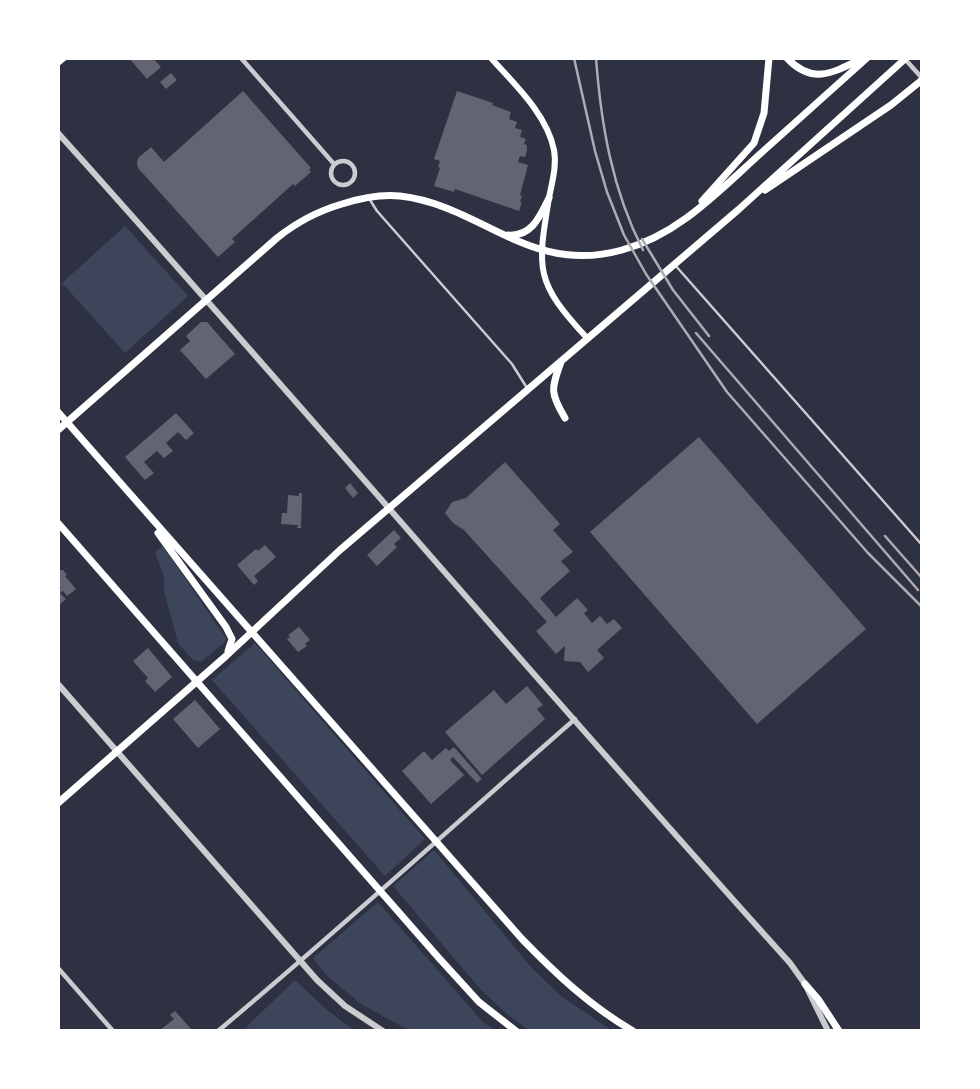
<!DOCTYPE html>
<html>
<head>
<meta charset="utf-8">
<style>
	body { margin:0 }
	#map { position:relative; width:980px; height:1089px; overflow:hidden; background:#2d3142; font-family:"Exo 2",sans-serif }
	canvas { display:block }
	.frame { position:absolute; inset:0; border:60px solid #fff; pointer-events:none }
</style>
</head>
<body>
<div id="map">
<canvas width="980" height="1089"></canvas>
<div class="frame"></div>
</div>
<script>
const context = document.querySelector('canvas').getContext('2d');
context.lineJoin = 'round';
function paint(path, color) { context.fillStyle = color; context.fill(path, 'evenodd'); }
function strokePath(path, color, width, dash) { context.strokeStyle = color; context.lineWidth = width; context.lineCap = dash ? 'butt' : 'round'; context.setLineDash(dash || []); context.stroke(path); }
paint(new Path2D(`
	M125 226 188 296 125 353 62 283Z
	M163 546 224 635 226 639 224 643 201 662 193 660 178 643 164 591V577L155 552Z
	M255 643 425 839 385 876 212 680Z
	M434 850 531 967 561 996 613 1031H530L507 1014 481 990 393 886Z
	M378 902 483 1022 496 1031H410L361 1004 325 974 313 958Z
	M295 980 326 1009 355 1031H242Z`), '#3c4559');
paint(new Path2D(`
	M129 58H153L161 67 147 79Z
	M171 73 177 80 166 89 160 82Z
	M243 91 311 168 309 170 311 172 295 186 293 184 232 239 235 242 218 257 138 168 137 163 138 158 151 147 164 162Z
	M457 91 493 103 492 105 511 112 509 119 517 122 515 128 522 130 520 137 526 139 524 144 527 145V150L525 157 520 156 518 162 528 165 520 195 522 196 520 202H522L519 211 455 189 454 192 434 186 440 168 438 167 440 161 434 159Z
	M201 322H207L235 354 206 379 180 350 190 341 186 336Z
	M176 413 194 433 186 440 178 432 166 443 173 451 164 458 157 451 144 462 154 473 145 480 125 457Z
	M699 437 866 629 757 724 590 532Z
	M505 462 560 524 553 530 573 552 561 561 570 571 540 598 556 617 577 598 588 610 584 613 592 623 600 616 607 624 614 619 622 628 597 650 604 658 588 672 580 662 564 661 565 646 556 654 536 631 547 622 464 530 453 523 445 513 452 502 466 498Z
	M350 483 358 493 353 498 345 488Z
	M299 493H302L301 528H297L298 525 281 524 282 513H287L288 495 299 496Z
	M394 530 401 538 394 544 397 547 377 566 367 555Z
	M265 545 276 557 254 576 258 581 254 585 237 565 256 549 258 551Z
	M59 570H63L67 575 65 576 76 589 67 596 63 591 60 593 66 599 58 606V590L61 588 58 585Z
	M299 627 310 640 305 644 307 646 298 652 287 639 290 637 288 635Z
	M148 648 172 677 155 692 145 681 148 678 133 661Z
	M527 686 543 705 537 709 545 719 482 775 445 732 494 690 506 704Z
	M195 700 220 729 198 748 173 719Z
	M454 747 482 779 477 783 453 757 450 760 464 775 431 804 402 771 424 751 432 760 446 748 449 751Z
	M175 1011 191 1029 188 1031H159L174 1019 170 1015Z`), '#626471');
strokePath(new Path2D(`
	M370 200 377 211 512 364 527 388
	M675 265 922 545`), '#caccd0', 2.5);
strokePath(new Path2D(`
	M241 58 334 164
	M904 58 922 78
	M331 173a12 12 0 1 1 24 0a12 12 0 1 1-24 0Z
	M58 968 113 1031
	M218 1031C339 930 456 823 575 719`), '#caccd0', 4.5);
strokePath(new Path2D(`
	M58 133C304 407 543 689 790 963L805 984 828 1031
	M58 684 317 980 345 1006 383 1031`), '#caccd0', 6);
strokePath(new Path2D(`
	M491 58C514 84 547 114 554 150 557 166 552 182 549 198 537 270 535 282 587 338
	M58 63 64 58`), '#fff', 6);
strokePath(new Path2D(`
	M787 58C812 85 833 73 861 59
	M765 190 891 105 922 80
	M702 201 754 143 764 113 769 58
	M508 235C532 237 540 216 549 198
	M561 362C551 389 550 393 565 418
	M58 412 522 939C556 974 590 1006 633 1031
	M58 430 277 238C297 222 318 211 342 204 361 198 380 194 400 196 481 205 530 276 622 250 678 235 718 192 760 154 796 122 831 90 867 58
	M58 523 438 957 479 1002 516 1031
	M158 533 226 627 232 639 228 651
	M58 803 226 656 340 550 738 210 906 58
	M805 984 818 999 839 1031`), '#fff', 7);
strokePath(new Path2D(`
	M574 58 595 151 607 192 624 235 646 274 727 392 868 553 922 607
	M596 58C601 124 612 190 643 250
	M642 239 673 290 709 336
	M696 333 918 590
	M885 536 922 578`), '#abadb3', 2.5);
</script>
</body>
</html>
